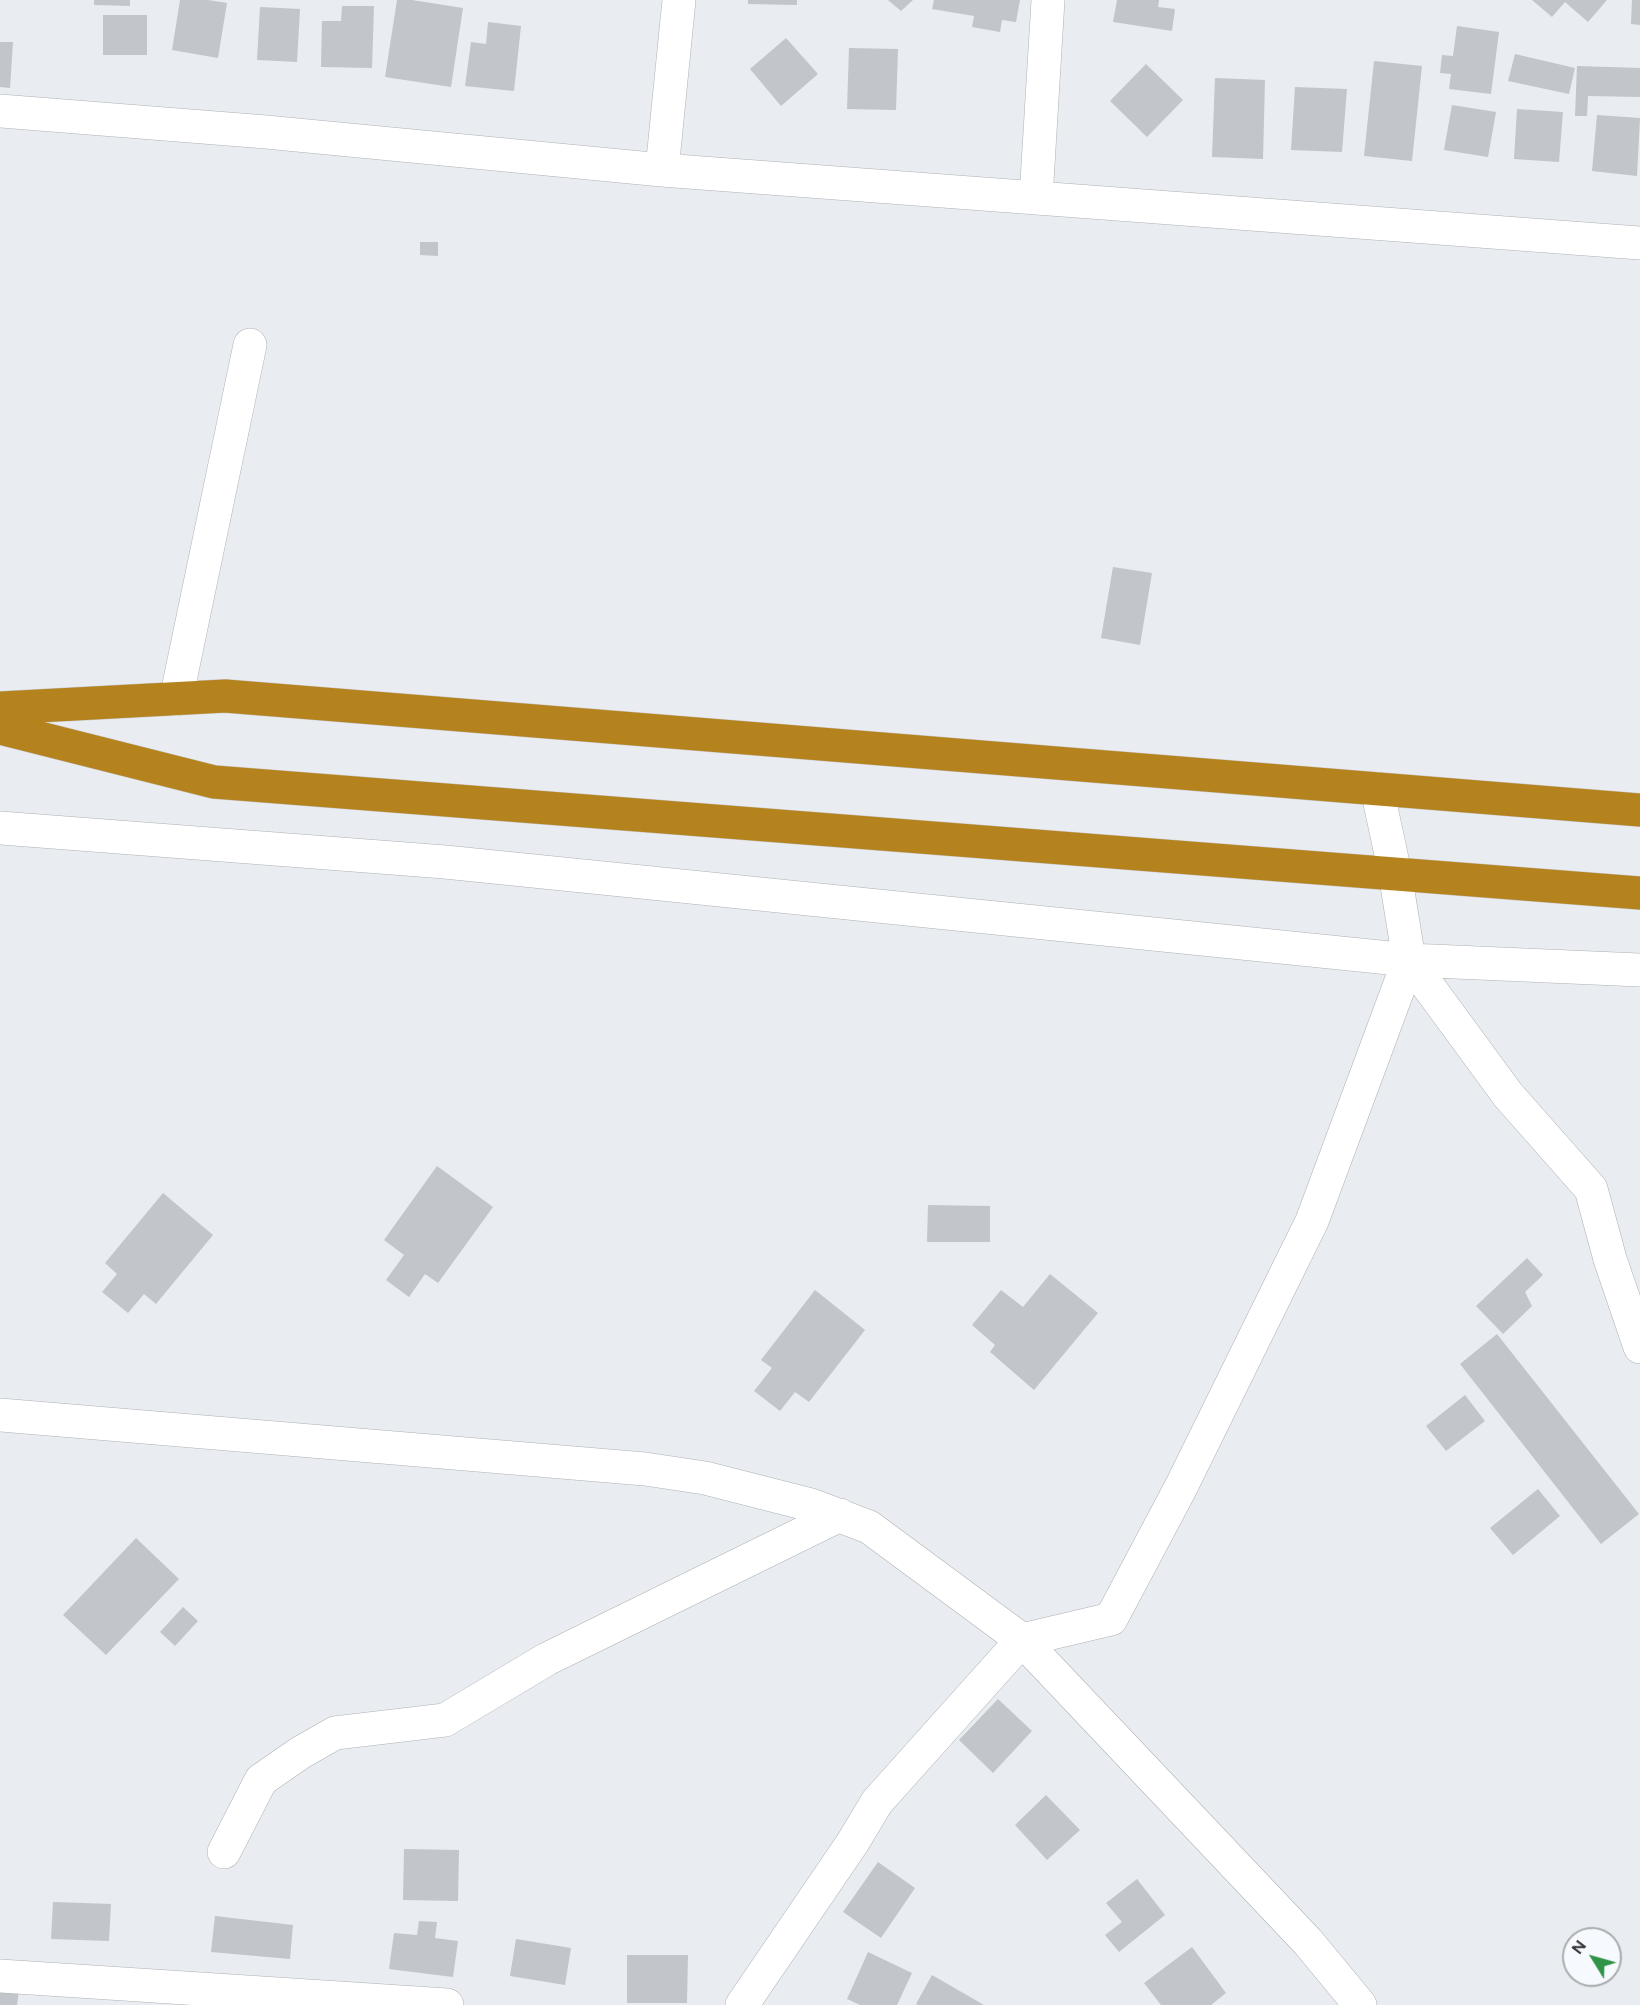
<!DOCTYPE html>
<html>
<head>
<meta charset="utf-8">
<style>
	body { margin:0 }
	#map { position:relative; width:1640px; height:2005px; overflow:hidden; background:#e9ecf0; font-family:Figtree,sans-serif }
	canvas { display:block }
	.north { position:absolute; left:1562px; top:1927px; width:60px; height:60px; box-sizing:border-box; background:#f6f9fd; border:2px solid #aaacaf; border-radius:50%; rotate:307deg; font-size:16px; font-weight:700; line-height:24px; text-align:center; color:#373839 }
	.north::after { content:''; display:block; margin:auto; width:21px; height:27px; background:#309348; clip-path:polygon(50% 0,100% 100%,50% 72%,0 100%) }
</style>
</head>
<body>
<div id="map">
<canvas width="1640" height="2005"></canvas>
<div class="north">N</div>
</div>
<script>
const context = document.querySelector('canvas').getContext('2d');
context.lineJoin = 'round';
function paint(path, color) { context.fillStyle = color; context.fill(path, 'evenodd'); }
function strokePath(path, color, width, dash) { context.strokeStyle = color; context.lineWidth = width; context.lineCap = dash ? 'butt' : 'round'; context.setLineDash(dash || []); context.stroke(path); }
paint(new Path2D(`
	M94 0H130V6L94 5Z
	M180 0H208L227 3 218 58 172 50Z
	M397 0H412L463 8 451 87 385 77Z
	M748 0H797V5L748 4Z
	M888 0H913L901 11Z
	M934 0H1020L1016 22 1002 20 1000 32 972 27 974 16 932 9Z
	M1117 0H1159L1158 7 1175 9 1172 31 1113 22Z
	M1532 0H1607L1588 22 1565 2 1552 17Z
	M1632 0H1640V25L1631 24Z
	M342 6H374L372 68 321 67 322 21H341Z
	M260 7 300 9 297 62 257 60Z
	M103 15H147V55H103Z
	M488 22 521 26 514 91 465 86 471 42 486 44Z
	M1457 26 1499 32 1491 94 1449 89 1451 74 1440 73 1442 55 1453 56Z
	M786 38 818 74 781 106 750 69Z
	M0 42H13L10 88 0 87Z
	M849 48 898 49 896 110 847 109Z
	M1515 54 1575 68 1569 94 1508 81Z
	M1374 61 1422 66 1412 161 1364 156Z
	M1146 64 1183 100 1147 137 1110 101Z
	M1577 66 1640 68V97L1588 96 1587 116H1575Z
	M1215 78 1265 80 1263 159 1212 157Z
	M1295 87 1347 89 1342 152 1291 150Z
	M1452 105 1496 112 1488 157 1444 150Z
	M1517 109 1563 112 1559 162 1514 159Z
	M1597 115 1640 118 1637 176 1592 171Z
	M420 242H438V256L420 255Z
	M1113 567 1152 573 1140 645 1101 638Z
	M437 1166 493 1207 438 1283 425 1274 409 1297 386 1280 404 1255 384 1240Z
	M163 1193 213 1235 156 1304 144 1294 128 1313 102 1292 117 1274 105 1263Z
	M928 1205 990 1206V1242H927Z
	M1527 1258 1543 1275 1525 1292 1532 1306 1503 1334 1476 1306Z
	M1050 1274 1098 1313 1034 1390 990 1352 995 1345 972 1325 1001 1290 1023 1307Z
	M815 1290 865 1330 809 1402 795 1392 780 1411 754 1391 772 1368 761 1360Z
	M1497 1334 1639 1514 1601 1544 1460 1364Z
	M1465 1395 1485 1421 1446 1451 1426 1426Z
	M1538 1489 1560 1516 1513 1555 1490 1528Z
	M136 1538 179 1579 106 1655 63 1615Z
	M183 1607 198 1621 175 1646 160 1632Z
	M998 1699 1032 1731 993 1773 959 1740Z
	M1046 1795 1080 1830 1047 1860 1015 1825Z
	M404 1849 459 1850 458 1901 403 1900Z
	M878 1862 915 1888 881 1938 843 1912Z
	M1137 1879 1165 1915 1119 1952 1105 1935 1122 1922 1106 1903Z
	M53 1902 111 1904 109 1941 51 1939Z
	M215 1916 293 1925 290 1959 211 1952Z
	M419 1921 437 1922 435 1938 458 1941 453 1977 389 1969 394 1933 417 1935Z
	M516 1939 571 1948 565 1985 510 1976Z
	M1192 1947 1226 1993 1211 2005H1161L1144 1983Z
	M868 1952 912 1973 897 2005H860L847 1999Z
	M627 1955H688L687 2003H627Z
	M932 1975 984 2005H918L916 2004Z
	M0 1989 19 1991 17 2005H0Z`), '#c2c5c9');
const minor = new Path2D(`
	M0 111 266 132 662 170 1640 243
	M662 170 679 0
	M1036 198 1048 0
	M176 699 250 345
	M0 828 445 862 1409 960 1640 970
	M1409 960 1508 1095 1591 1189 1610 1259 1640 1347
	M0 1415 645 1469 705 1478 811 1505 869 1527 1022 1640 1308 1942 1360 2005
	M224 1852 261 1780 300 1753 335 1733 445 1720 547 1659 840 1515
	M0 1976 447 2005
	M742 2005 853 1842 877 1802 1022 1640 1111 1619 1181 1487 1312 1221 1409 960 1395 873 1377 789`);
const highway = new Path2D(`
	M0 708 225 696 1640 810
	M0 728 214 782 1640 893`);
strokePath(minor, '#aeb1b5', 34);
strokePath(highway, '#c7c7c8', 34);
strokePath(minor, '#fff', 33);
strokePath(highway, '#b5831e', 33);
</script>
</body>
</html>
